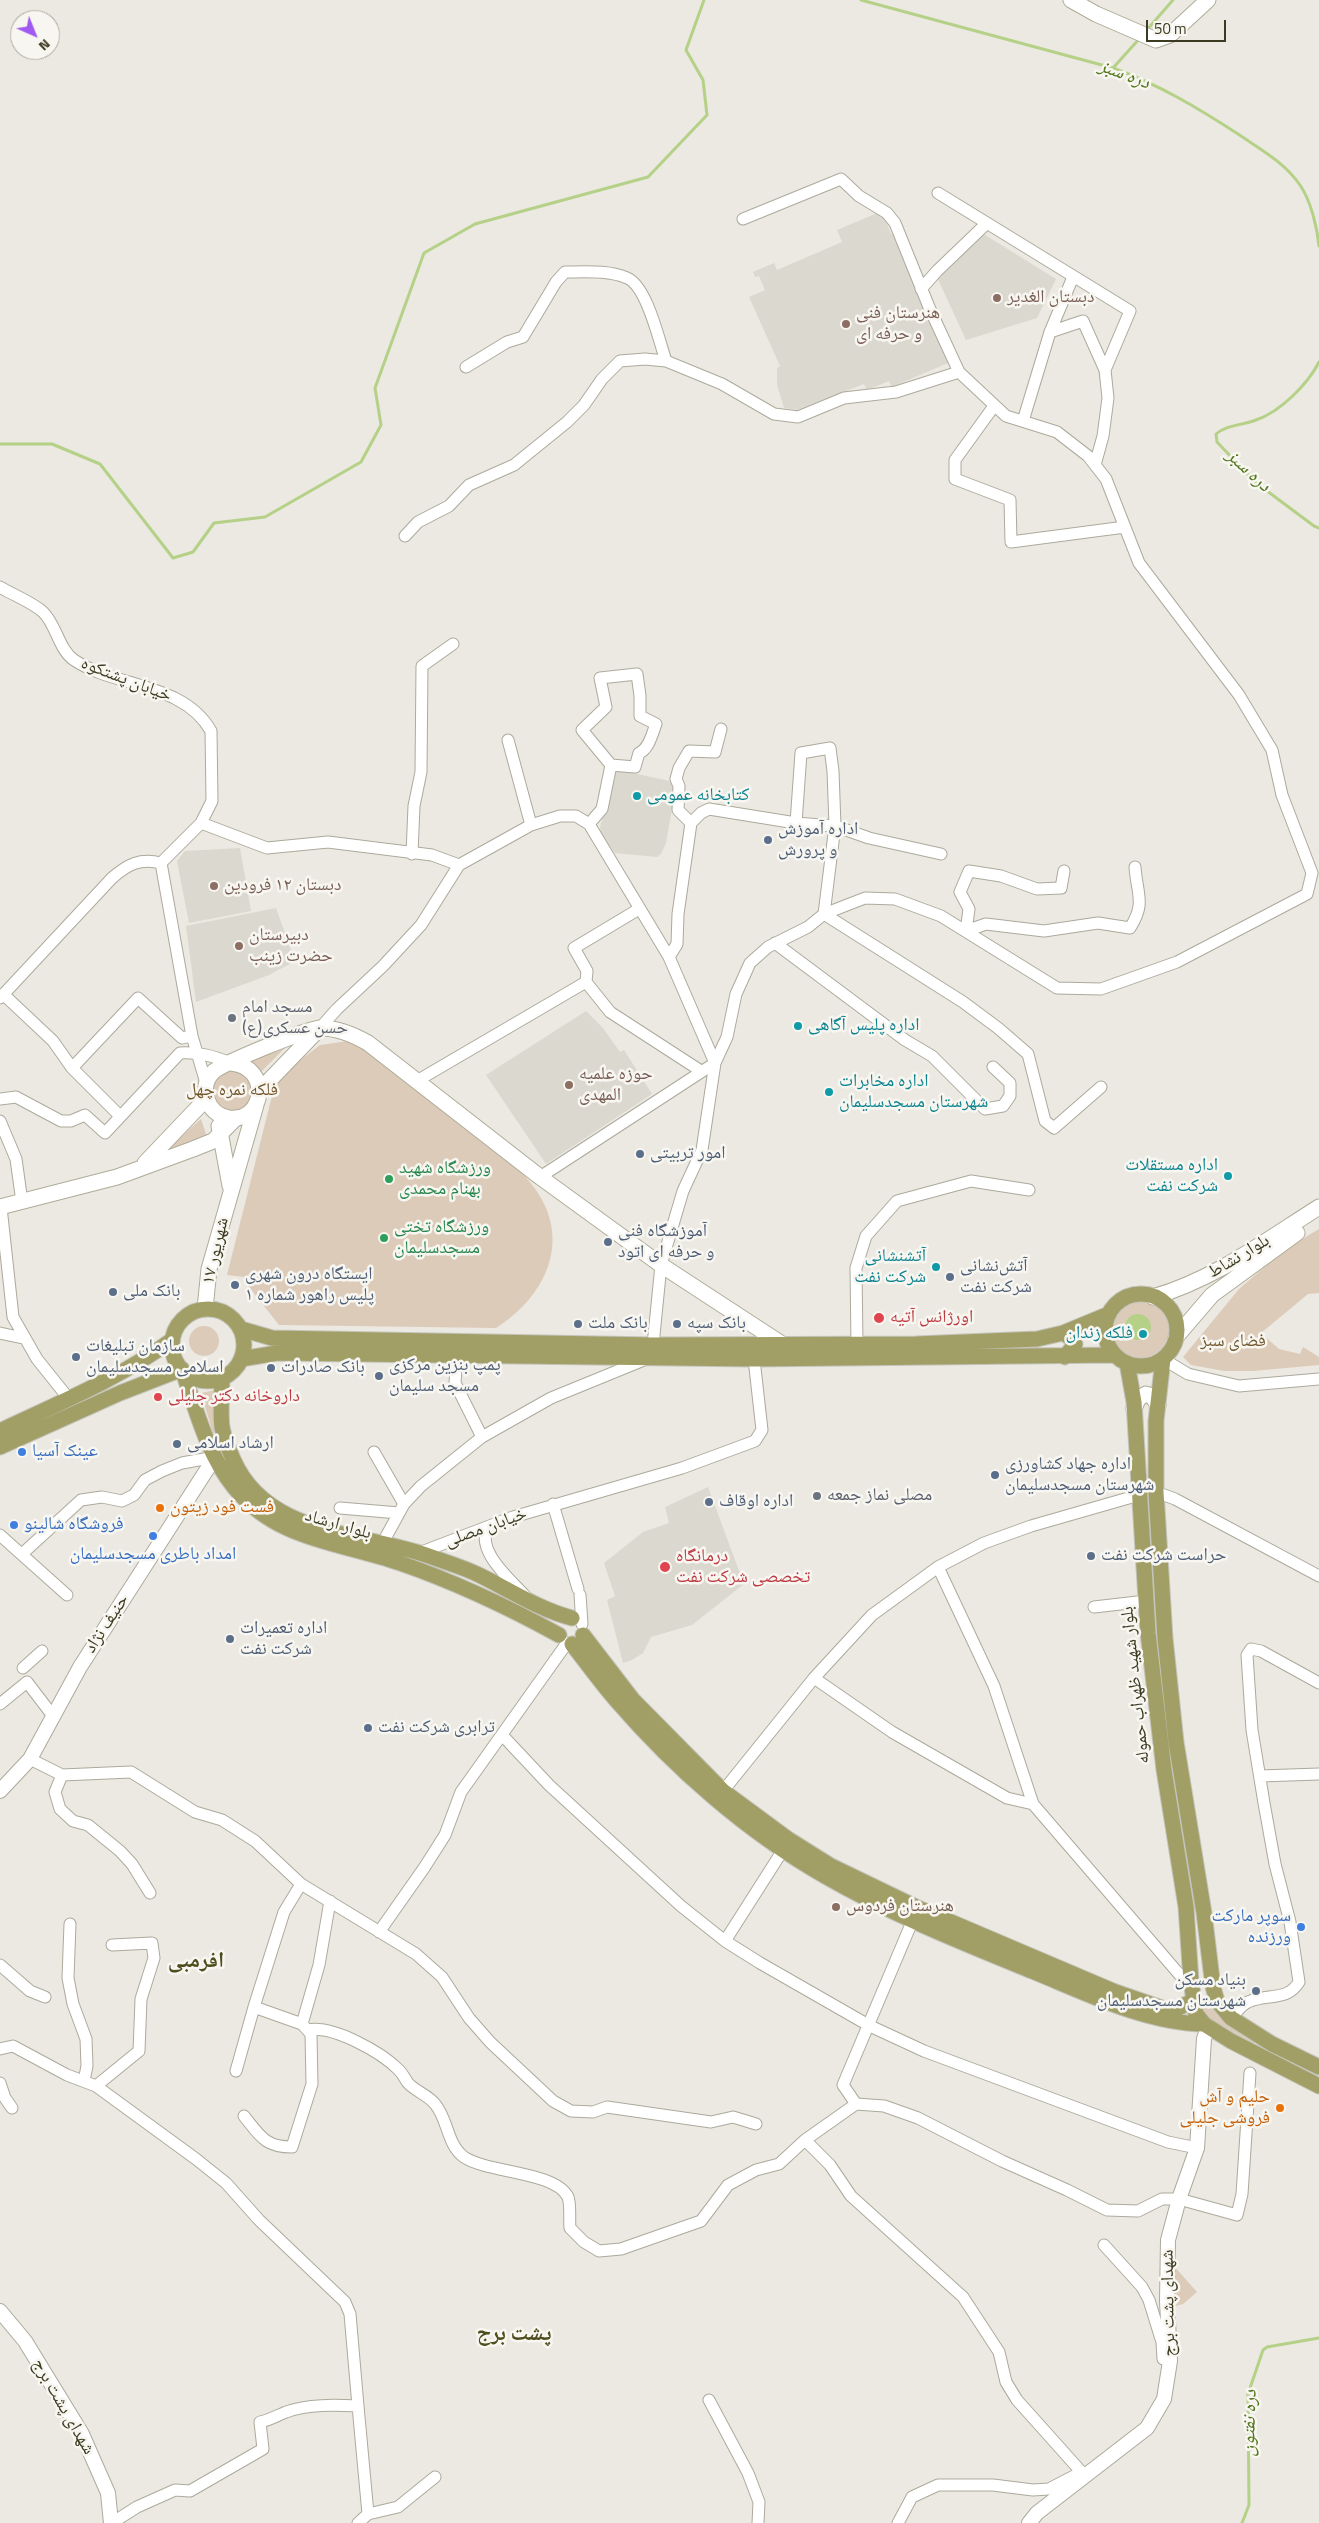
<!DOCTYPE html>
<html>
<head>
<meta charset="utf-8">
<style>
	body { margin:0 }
	#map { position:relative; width:1319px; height:2523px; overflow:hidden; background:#ebe9e1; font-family:"Titillium Web",sans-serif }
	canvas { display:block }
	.north { position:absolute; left:10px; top:10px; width:50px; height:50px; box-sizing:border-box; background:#f8f6f1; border:1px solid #adab9e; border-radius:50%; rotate:136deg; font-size:14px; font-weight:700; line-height:20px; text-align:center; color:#3c3b21 }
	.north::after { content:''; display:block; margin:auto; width:18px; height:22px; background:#a059f1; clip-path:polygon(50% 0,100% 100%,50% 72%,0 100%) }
	.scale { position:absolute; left:1146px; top:20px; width:80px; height:22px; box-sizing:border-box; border:2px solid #3c3b21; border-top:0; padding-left:6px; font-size:15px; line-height:18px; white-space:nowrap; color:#3c3b21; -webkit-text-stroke:4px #f8f6f1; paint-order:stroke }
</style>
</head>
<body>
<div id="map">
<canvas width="1319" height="2523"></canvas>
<div class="north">N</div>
<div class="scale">50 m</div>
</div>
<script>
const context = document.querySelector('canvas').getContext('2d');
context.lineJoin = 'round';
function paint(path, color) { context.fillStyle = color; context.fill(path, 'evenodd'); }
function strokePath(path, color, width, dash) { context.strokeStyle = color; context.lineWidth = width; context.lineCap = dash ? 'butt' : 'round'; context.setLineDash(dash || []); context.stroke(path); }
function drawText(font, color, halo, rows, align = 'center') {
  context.font = font + ' "Titillium Web","Noto Naskh Arabic",sans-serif'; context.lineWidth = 5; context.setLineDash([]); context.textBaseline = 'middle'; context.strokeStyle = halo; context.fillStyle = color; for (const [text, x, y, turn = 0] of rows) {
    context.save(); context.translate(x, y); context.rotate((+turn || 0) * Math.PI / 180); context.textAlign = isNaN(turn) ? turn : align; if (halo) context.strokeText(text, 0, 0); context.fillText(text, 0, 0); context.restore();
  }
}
paint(new Path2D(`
	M882 211 891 234H896L948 363 892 387 889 381 867 390 864 384 797 410 784 408 777 385V368L780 366 749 297 765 290 759 276 755 277 753 272 774 263 777 270 842 242 837 230Z
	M982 233 1056 279 1037 318 966 340 936 275Z
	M614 769 670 781 676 786 666 843 661 854 657 857 615 853 601 834 600 828Z
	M240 848 251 911 189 923 177 861 185 851Z
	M276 908 295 961 269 975 196 1002 186 926Z
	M586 1011 603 1028 620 1052 624 1050 652 1094 546 1164 486 1075Z
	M708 1487 744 1584 692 1625 651 1637 643 1653 632 1660 623 1663 607 1600 615 1596 604 1563 643 1532 669 1523 665 1507Z`), '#dbd8cf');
paint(new Path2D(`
	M348 1041 361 1045C397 1073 433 1101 469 1129 492 1148 519 1165 536 1190 572 1242 545 1297 496 1328L279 1325 245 1282 244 1277 227 1275 274 1088 294 1065 320 1045Z
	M290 1043 261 1072 250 1059Z
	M236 1068 253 1081 252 1103 233 1114 213 1104C210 1077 210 1077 236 1068Z
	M201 1119 207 1137 171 1150 169 1147Z
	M1319 1229V1293L1308 1294 1261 1333 1279 1349 1300 1354 1303 1347 1319 1357V1365L1253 1371H1224L1191 1365 1183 1357 1239 1289 1284 1250Z
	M1111 1329a29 29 0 1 1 58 0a29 29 0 1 1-58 0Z
	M189 1341a15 15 0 1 1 30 0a15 15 0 1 1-30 0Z
	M215 1390 217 1432 213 1433 201 1393Z
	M1209 2005 1242 2035 1254 2042V2045L1202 2015 1204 2009Z
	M1173 2265 1197 2292 1183 2304 1176 2306 1173 2305Z`), '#ddcbb9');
paint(new Path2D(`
	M1125 1327a13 13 0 1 1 26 0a13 13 0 1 1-26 0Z`), '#b5d188');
strokePath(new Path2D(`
	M861 0 1113 68C1158 84 1198 108 1238 134 1260 149 1284 162 1300 185 1311 201 1317 227 1319 246
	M1145 32 1173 0
	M1113 68 1140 38
	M1319 362C1308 384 1280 412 1256 420 1243 425 1226 425 1216 434L1217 442 1255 482 1314 526 1319 528
	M0 444H52L100 464 173 558 193 552 214 523 265 517 361 462 381 425 375 388 424 253 475 224 648 177 707 115 703 80 686 50 704 0
	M1242 2523 1249 2505 1248 2394 1263 2350 1267 2347 1319 2338`), '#b5d188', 3);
const minor = new Path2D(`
	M938 193 1130 311 1105 370 1108 398 1103 436 1095 465
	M743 219 841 179 859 196 887 213 895 223 929 307 959 372
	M921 289 937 271 987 223
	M1050 332 1083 321 1105 370
	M466 367 507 342 523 337 556 282 565 272C584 272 609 270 627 278 647 286 659 341 666 361
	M994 406 955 460V479L1010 500 1011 542 1125 527
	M1023 421 1050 332 1073 277
	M405 536 418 522 449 506 469 485 514 465 567 422 584 405 602 379 620 361 645 359 666 361 722 384 774 414 798 417 844 398 896 392 959 372 1006 416 1057 432 1088 456 1106 479 1139 563 1239 695 1272 750 1282 795 1312 873 1307 894 1177 962 1101 989 1057 988 941 916 895 899 865 898 824 914 808 927 768 947 750 963 736 994 727 1037 715 1063 702 1150 683 1191 661 1265 653 1345
	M0 587C13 595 32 602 43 612 56 624 59 650 74 660 116 688 183 682 211 731L212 801 201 823 161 863
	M508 740 531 825
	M830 748 833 771 835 826 796 823 801 753Z
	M201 823 267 848 328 842 432 855 459 865
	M691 823 678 810 679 786 676 779 679 768 689 751 715 752 721 729
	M589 824 602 809 611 765 635 767 639 753C649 749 652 734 656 724L640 716V696L637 674 600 678 606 707 582 730 611 765
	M412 854 414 806 421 772 422 666 453 644
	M941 854 869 838 835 826 824 914 963 1002 998 1028 1028 1054 1045 1121 1054 1128 1101 1087
	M161 863 192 1036 206 1083
	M1064 871 1061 888 1037 889 1001 876 969 871 960 892 969 909 966 931 986 924 1044 931 1098 923 1130 928C1146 903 1137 895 1135 867
	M775 943 905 1040 932 1056 985 1109 1003 1106 1010 1096V1083L993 1067
	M586 982 587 971 574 948 639 909
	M3 994 53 1041 72 1068 138 998 182 1038 192 1036
	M0 998 112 878C128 864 140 858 161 863
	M321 1027 337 1009 383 966 421 925 459 865 531 825 560 816H576L589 824 669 957
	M72 1068 120 1116
	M415 1082 586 982 610 1012 701 1071
	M0 1099 16 1097 61 1121H71L85 1115 105 1133 180 1053C199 1052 213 1056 231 1063
	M0 1121 16 1159 22 1202
	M540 1177 715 1063 669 957 677 944 678 914 691 823 701 813 709 809 796 823
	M1 1207 13 1317 37 1359 69 1399
	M0 1333 23 1338
	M857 1344 856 1268 866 1236 897 1201 971 1181 1029 1190
	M457 1354 455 1383 482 1437
	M1163 1359 1188 1374 1239 1386 1319 1379
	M374 1452 404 1504
	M1156 1492 1175 1499 1319 1576
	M553 1504 578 1589
	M340 1508 399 1513
	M488 1527C475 1551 511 1580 526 1597
	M0 1535 67 1595
	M382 1544 404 1504 421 1486 482 1437 551 1398 644 1360
	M419 1553 513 1517 682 1468 755 1441 762 1430 754 1359
	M22 1554 81 1500 102 1497 122 1501 134 1495 145 1480 162 1471 182 1463 215 1457
	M938 1567 994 1686 1033 1804
	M580 1595 582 1624
	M1094 1607 1146 1601
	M23 1668 42 1651
	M814 1678 892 1732 1007 1798 1033 1804 1185 1981H1191
	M0 1704 27 1682 53 1716
	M503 1736 549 1785 681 1906 725 1941 760 1963 870 2026 924 2051 1168 2142 1197 2148
	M30 1759 62 1775 131 1772 195 1812 222 1820 255 1841 301 1884 416 1954 442 1977 469 2018 490 2042 553 2101 571 2111 593 2112 607 2107 711 2122 733 2117 756 2124
	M62 1775 55 1792 60 1809 73 1821 88 1825 120 1851 132 1864 150 1893
	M1260 1776 1319 1774
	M719 1796 814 1678 872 1615 938 1567 984 1543 1031 1526 1139 1495
	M301 1884 284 1912 254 2007 302 2024
	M70 1924 68 1978 73 2004 86 2039 87 2066 84 2081
	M379 1932 424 1868 445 1835 461 1792 567 1643
	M725 1941 783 1850
	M0 1965 30 1991 45 1997
	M1231 2018C1236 2013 1241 2005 1248 2002 1267 1993 1287 2002 1299 1982L1290 1922 1275 1864 1264 1803 1252 1730 1247 1655 1251 1649 1261 1651 1319 1683
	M308 2030C333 2025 381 2052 399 2070 403 2074 405 2079 408 2083 415 2091 428 2095 435 2104 448 2119 447 2145 464 2157 487 2173 555 2171 568 2197 571 2205 569 2219 570 2228L584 2242 599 2251 621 2249 701 2221 728 2185 756 2170 779 2164 805 2140 856 2104 884 2106 918 2118 1002 2161 1067 2190 1107 2210 1138 2211 1162 2199H1179L1237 2215 1242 2194 1250 2073
	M0 2049 13 2046 67 2075 96 2086 196 2159 226 2183 259 2220 345 2302 350 2314 358 2406C335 2405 308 2404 286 2412 276 2416 270 2420 260 2422L263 2449 190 2491 175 2490 137 2507 112 2523
	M236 2071 254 2007
	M0 2083 5 2098 12 2108
	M96 2086 139 2051 141 1999 154 1958 152 1943 112 1945
	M856 2104 843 2085 912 1922
	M244 2116C260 2136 265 2147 292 2147L312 2084 311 2034 302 2024 319 1965 330 1901
	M805 2140 830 2165 851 2196 963 2297 999 2352 1006 2382 1017 2400 1085 2476
	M1104 2245 1142 2287 1149 2300 1162 2342 1163 2359
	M709 2400 748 2473 759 2502 758 2523
	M358 2406 368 2514 358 2523
	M368 2514 398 2507 435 2477
	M898 2523 912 2497 938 2485H993L1033 2490 1049 2489 1076 2475 1081 2480`);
const tertiary = new Path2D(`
	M0 1791 30 1759 80 1667 215 1457
	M0 2311 25 2341 82 2434 108 2493 111 2523
	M1029 2523 1037 2513 1147 2428 1164 2399 1170 2361 1167 2301 1168 2240 1179 2199 1197 2148 1204 2039 1208 2026`);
const secondary = new Path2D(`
	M1071 0 1096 14 1156 40 1170 35 1208 0
	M231 1063C272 1067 265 1122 229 1118 207 1115 198 1087 213 1072 221 1064 311 1027 321 1028 338 1028 354 1035 368 1043L540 1177 661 1265 782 1344
	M260 1090 318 1030
	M219 1126 230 1186
	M145 1163 206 1099
	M0 1207 117 1177 193 1149 213 1141 236 1118
	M1153 1297C1215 1279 1265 1241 1319 1207
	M205 1309 209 1269 256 1105
	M1176 1337 1212 1295 1297 1233
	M1134 1409 1138 1399 1146 1394 1152 1396 1158 1405`);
const primary = new Path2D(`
	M1105 1330a36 36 0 1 1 72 0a36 36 0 1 1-72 0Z
	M172 1345a36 36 0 1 1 72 0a36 36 0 1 1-72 0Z
	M241 1329 272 1338 653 1345 916 1344 1037 1339 1063 1333 1109 1314
	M1063 1333 1074 1340 1075 1344 1065 1357
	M241 1359 277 1353 754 1359 1115 1355
	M1163 1359 1156 1421V1492L1165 1638 1176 1742 1204 1913 1213 1987 1217 2001 1231 2018 1272 2044 1319 2067
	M1127 1363 1134 1402 1148 1633 1164 1770 1186 1907 1191 1981 1196 2014 1204 2024 1231 2041 1319 2086
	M222 1378C222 1394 220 1411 222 1427 224 1439 229 1449 233 1459 266 1536 362 1532 429 1556 445 1562 463 1567 479 1575 510 1590 538 1609 572 1618
	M0 1431C59 1403 120 1378 172 1340
	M0 1447 120 1393 182 1369C196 1409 207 1454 234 1487 277 1541 340 1542 400 1563 455 1582 508 1607 559 1635
	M583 1635 633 1700 723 1791 788 1839 831 1866 918 1908 1113 1991 1165 2009H1176L1193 2001
	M572 1644C587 1663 601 1683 617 1701 675 1768 747 1832 825 1876 891 1914 961 1942 1032 1971 1086 1993 1145 2023 1204 2024`);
strokePath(minor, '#acaa9c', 13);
strokePath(tertiary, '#acaa9c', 16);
strokePath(secondary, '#aeac97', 17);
strokePath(primary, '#c4c4bc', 17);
strokePath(minor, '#fff', 11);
strokePath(tertiary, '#fff', 14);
strokePath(secondary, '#fff', 15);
strokePath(primary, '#a19f65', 15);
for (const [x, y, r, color] of [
	[997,298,5,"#8d6e63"],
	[846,324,5,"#8d6e63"],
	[637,796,5,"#0f9aa8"],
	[768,840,5,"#5c6f8a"],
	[214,886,5,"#8d6e63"],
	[239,946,5,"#8d6e63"],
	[232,1018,5,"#6b7280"],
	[798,1026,5,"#0f9aa8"],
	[569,1085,5,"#8d6e63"],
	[829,1092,5,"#0f9aa8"],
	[640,1154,5,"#5c6f8a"],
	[1228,1176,5,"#0f9aa8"],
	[389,1179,5,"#2e9e5b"],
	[384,1238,5,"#2e9e5b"],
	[608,1242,5,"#5c6f8a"],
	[936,1267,5,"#0f9aa8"],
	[950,1277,5,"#5c6f8a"],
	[235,1285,5,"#5c6f8a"],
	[113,1292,5,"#5c6f8a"],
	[879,1318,6,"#e0444e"],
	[578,1324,5,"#5c6f8a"],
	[677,1324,5,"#5c6f8a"],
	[1143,1334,5,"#0f9aa8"],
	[76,1357,5,"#5c6f8a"],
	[271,1368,5,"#5c6f8a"],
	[379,1376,5,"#5c6f8a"],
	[158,1397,5,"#e0444e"],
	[177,1444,5,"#5c6f8a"],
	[22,1452,5,"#3f7fe0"],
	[995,1475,5,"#5c6f8a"],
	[817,1496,5,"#6b7280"],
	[709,1502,5,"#5c6f8a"],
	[160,1508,5,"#e8710a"],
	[14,1525,5,"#3f7fe0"],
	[153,1536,5,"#3f7fe0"],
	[1091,1556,5,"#5c6f8a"],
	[665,1567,6,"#e0444e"],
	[230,1639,5,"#5c6f8a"],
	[368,1728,5,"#5c6f8a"],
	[836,1907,5,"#8d6e63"],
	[1301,1927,5,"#3f7fe0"],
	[1256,1991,5,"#5c6f8a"],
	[1280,2108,5,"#e8710a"]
]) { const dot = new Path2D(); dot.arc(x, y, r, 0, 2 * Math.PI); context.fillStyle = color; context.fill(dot); strokePath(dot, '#f8f6f1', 2); }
drawText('18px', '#785e54', '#f8f6f1', [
	["دبستان الغدیر",1007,298],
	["هنرستان فنی",856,314],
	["و حرفه ای",856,335],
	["دبستان ۱۲ فرودین",224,886],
	["دبیرستان",249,936],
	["حضرت زینب",249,957],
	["حوزه علمیه",579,1075],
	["المهدی",579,1096],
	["هنرستان فردوس",846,1907]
], 'left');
drawText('18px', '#3c3b21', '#f8f6f1', [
	["خیابان پشتکوه",126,680,21],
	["۱۷ شهریور",216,1251,-77],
	["بلوار نشاط",1239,1257,-31],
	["بلوار ارشاد",338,1525,16],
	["خیابان مصلی",486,1528,-20],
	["حنیف نژاد",107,1624,-57],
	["بلوار شهید ظهراب حموله",1136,1685,-96],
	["شهدای پشت برج",1169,2303,-91],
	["شهدای پشت برج",63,2407,60]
]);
drawText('18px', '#0d838f', '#f8f6f1', [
	["کتابخانه عمومی",647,796],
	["اداره پلیس آگاهی",808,1026],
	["اداره مخابرات",839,1082],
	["شهرستان مسجدسلیمان",839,1103],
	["اداره مستقلات",1218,1166,"right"],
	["شرکت نفت",1218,1187,"right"],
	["آتشنشانی",926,1257,"right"],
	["شرکت نفت",926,1278,"right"],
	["فلکه زندان",1133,1334,"right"]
], 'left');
drawText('18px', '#4e5e75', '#f8f6f1', [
	["اداره آموزش",778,830],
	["و پرورش",778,851],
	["امور تربیتی",650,1154],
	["آموزشگاه فنی",618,1232],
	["و حرفه ای اتود",618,1253],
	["آتش‌نشانی",960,1267],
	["شرکت نفت",960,1288],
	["ایستگاه درون شهری",245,1275],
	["پلیس راهور شماره ۱",245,1296],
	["بانک ملی",123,1292],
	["بانک ملت",588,1324],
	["بانک سپه",687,1324],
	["سازمان تبلیغات",86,1347],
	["اسلامی مسجدسلیمان",86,1368],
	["پمپ بنزین مرکزی",389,1366],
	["مسجد سلیمان",389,1387],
	["بانک صادرات",281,1368],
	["ارشاد اسلامی",187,1444],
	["اداره جهاد کشاورزی",1005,1465],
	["شهرستان مسجدسلیمان",1005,1486],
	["اداره اوقاف",719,1502],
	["حراست شرکت نفت",1101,1556],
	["اداره تعمیرات",240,1629],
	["شرکت نفت",240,1650],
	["ترابری شرکت نفت",378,1728],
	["بنیاد مسکن",1246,1981,"right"],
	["شهرستان مسجدسلیمان",1246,2002,"right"]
], 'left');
drawText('18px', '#5b616d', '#f8f6f1', [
	["مسجد امام",242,1008],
	["حسن عسکری(ع)",242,1029],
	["مصلی نماز جمعه",827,1496]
], 'left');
drawText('18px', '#72572c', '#f8f6f1', [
	["فلکه نمره چهل",232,1091],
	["فضای سبز",1233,1342]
]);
drawText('18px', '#27864d', '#f8f6f1', [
	["ورزشگاه شهید",399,1169],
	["بهنام محمدی",399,1190],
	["ورزشگاه تختی",394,1228],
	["مسجدسلیمان",394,1249]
], 'left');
drawText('18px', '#be3a42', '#f8f6f1', [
	["اورژانس آتیه",890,1318],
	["داروخانه دکتر جلیلی",168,1397],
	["درمانگاه",676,1557],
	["تخصصی شرکت نفت",676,1578]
], 'left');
drawText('18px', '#366cbe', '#f8f6f1', [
	["عینک آسیا",32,1452],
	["فروشگاه شالینو",24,1525],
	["امداد باطری مسجدسلیمان",153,1555,"center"],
	["سوپر مارکت",1291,1917,"right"],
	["ورزنده",1291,1938,"right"]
], 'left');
drawText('18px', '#c56008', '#f8f6f1', [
	["فست فود زیتون",170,1508],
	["حلیم و آش",1270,2098,"right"],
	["فروشی جلیلی",1270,2119,"right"]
], 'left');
drawText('italic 19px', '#53771c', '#f8f6f1', [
	["دره سبز",1124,75,21],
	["دره سبز",1248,471,43],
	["دره نفتون",1250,2423,-88]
]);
drawText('bold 22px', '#4e4d1d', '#f8f6f1', [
	["افرمبی",196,1962],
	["پشت برج",514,2335]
]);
</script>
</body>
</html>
